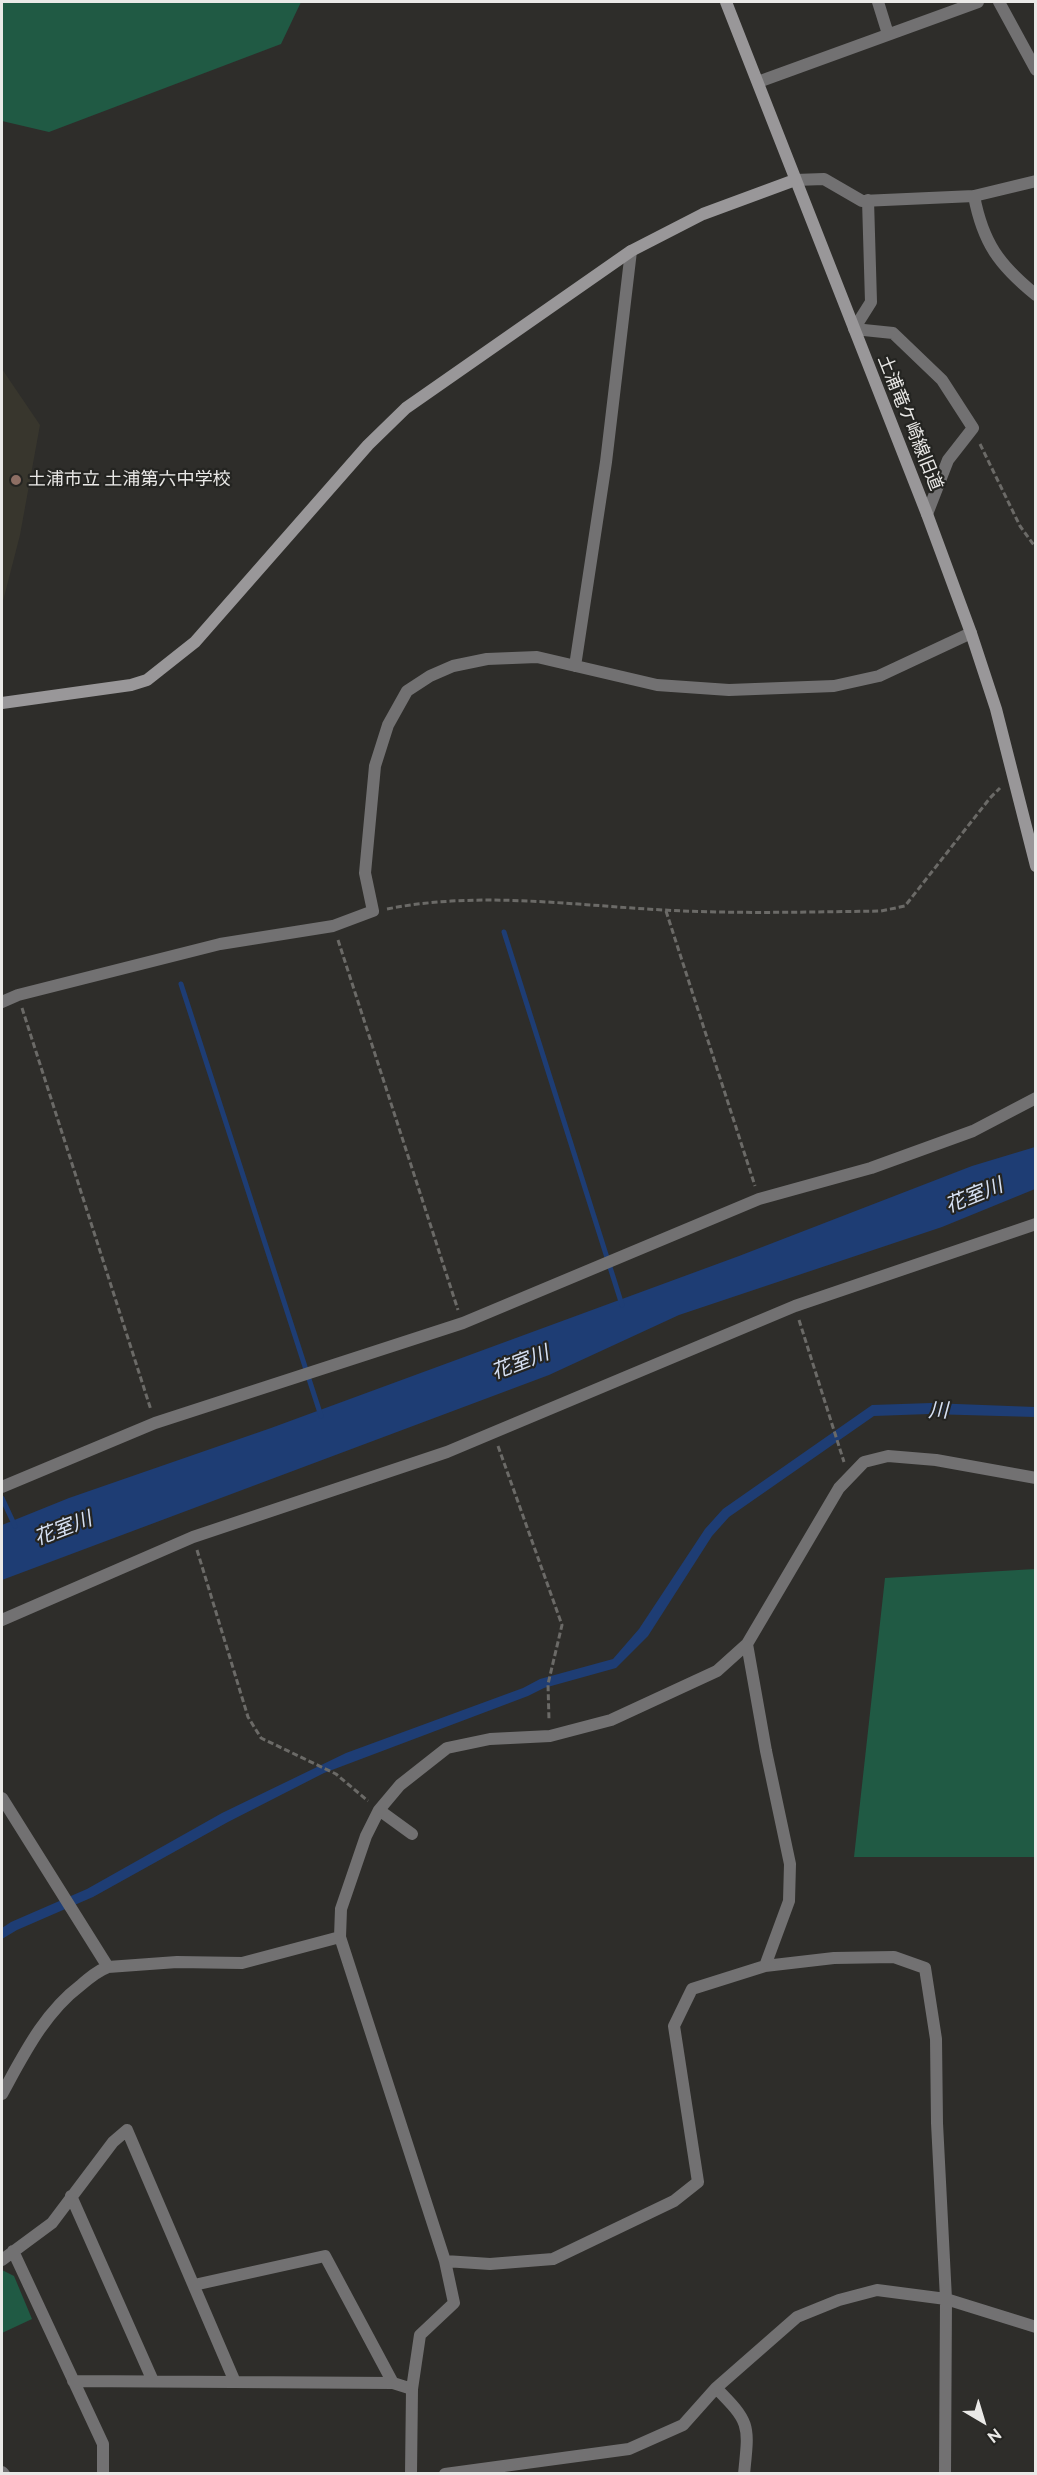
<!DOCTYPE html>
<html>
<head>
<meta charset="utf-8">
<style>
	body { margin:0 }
	#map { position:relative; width:1037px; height:2475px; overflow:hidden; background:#2e2d2a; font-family:Raleway,sans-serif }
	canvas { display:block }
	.frame { position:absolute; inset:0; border:3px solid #eae9e7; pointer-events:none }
	.north { position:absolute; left:953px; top:2391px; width:60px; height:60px; -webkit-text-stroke:4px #242421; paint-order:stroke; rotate:142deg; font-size:16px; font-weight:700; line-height:24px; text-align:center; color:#eae9e7 }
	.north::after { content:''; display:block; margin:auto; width:21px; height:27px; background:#eae9e7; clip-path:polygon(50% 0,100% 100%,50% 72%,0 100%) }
</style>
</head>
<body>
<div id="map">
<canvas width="1037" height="2475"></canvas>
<div class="frame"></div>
<div class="north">N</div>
</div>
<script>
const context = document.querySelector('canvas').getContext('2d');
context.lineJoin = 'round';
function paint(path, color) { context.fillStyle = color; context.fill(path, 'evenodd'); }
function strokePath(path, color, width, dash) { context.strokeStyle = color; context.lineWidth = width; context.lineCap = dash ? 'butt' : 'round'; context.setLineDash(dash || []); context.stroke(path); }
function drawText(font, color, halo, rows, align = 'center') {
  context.font = font + ' Raleway,"Noto Sans JP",sans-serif'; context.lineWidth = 4.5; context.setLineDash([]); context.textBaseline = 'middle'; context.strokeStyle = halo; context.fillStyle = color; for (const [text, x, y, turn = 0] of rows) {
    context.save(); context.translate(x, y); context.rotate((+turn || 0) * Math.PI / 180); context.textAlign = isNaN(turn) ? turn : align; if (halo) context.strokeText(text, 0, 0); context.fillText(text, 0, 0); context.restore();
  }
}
paint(new Path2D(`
	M2 369 40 425 20 535 2 605Z`), '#38362d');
paint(new Path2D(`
	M2 2H301L281 44 49 132 2 121Z
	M1035 1569V1857H854L885 1578Z
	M2 2270 14 2276 32 2319 2 2333Z`), '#205a44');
paint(new Path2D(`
	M1035 1147V1189L942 1227 679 1315 549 1375 2 1580V1525L69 1498 271 1428 739 1256 972 1166Z
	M931 1403 1035 1407V1417L929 1414 874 1416 729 1517 712 1536 648 1636 616 1668 544 1688 528 1696 324 1773 228 1822 93 1897 17 1930 2 1939V1928L11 1922 87 1889 222 1813 346 1753 523 1688 540 1679 613 1659 639 1629 705 1529 723 1509 872 1405Z`), '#1e3d74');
strokePath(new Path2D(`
	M504 932 622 1305
	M181 984 321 1416
	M2 1498 15 1526`), '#1e3d74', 5);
strokePath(new Path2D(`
	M980 444 1020 526 1036 548
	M387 909C478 891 571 905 663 910 735 914 809 912 881 911L905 906 990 798 1000 788
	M666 911 755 1186
	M338 940 458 1310
	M22 1008 151 1410
	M799 1320 844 1462
	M498 1446 562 1625 548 1684 549 1720
	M197 1550 248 1717 261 1738 336 1774 368 1801`), '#6b6a67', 3, [6, 3]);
strokePath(new Path2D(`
	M878 2 888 34
	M999 2 1036 70
	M758 82 978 2
	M795 180 824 179 862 201 974 196 1036 181
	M974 196C983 243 999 265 1036 295
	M868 200 871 302 854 329 893 333 942 380 973 428 948 460 927 514
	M575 666 606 462 631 251
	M2 1002 18 995 220 944 333 926 373 911 365 873 375 766 388 725 407 691 430 676 453 666 487 659 537 657 657 685 729 690 834 686 879 676 971 633
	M2 1487 155 1423 463 1323 759 1199 871 1168 973 1131 1036 1098
	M2 1620 193 1537 447 1452 795 1306 1036 1224
	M747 1644 766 1751 790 1864 789 1901 765 1966
	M2 1798 108 1967
	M379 1810 412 1834
	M2 2094C24 2054 44 2013 81 1985 89 1978 97 1971 108 1967L177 1962 242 1963 340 1937
	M71 2196 153 2381
	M13 2251 103 2444V2474
	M2 2260 52 2223 113 2142 127 2130 235 2382
	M445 2261 490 2264 553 2259 674 2201 698 2182 674 2026 692 1989 765 1966 834 1958 894 1957 925 1968 936 2039 937 2123 946 2299 945 2474
	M194 2285 325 2256 393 2383
	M73 2381 393 2383 412 2389
	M716 2388C751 2423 749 2425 744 2474
	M2 2472 4 2474
	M411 2474 412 2389 420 2335 454 2303 445 2261 340 1937 341 1909 366 1836 379 1810 400 1785 447 1748 490 1739 550 1736 611 1720 717 1671 747 1644 839 1488 864 1462 888 1456 936 1460 1036 1478
	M445 2474 629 2449 683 2425 716 2388 797 2317 839 2300 877 2290 946 2299 1036 2327`), '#727172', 12);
strokePath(new Path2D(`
	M726 2 927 514 971 633 996 709 1036 866
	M2 703 131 685 147 680 195 642 368 445 406 408 631 251 703 214 795 180`), '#999799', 12);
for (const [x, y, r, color] of [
	[16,480,6,"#8d6e63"]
]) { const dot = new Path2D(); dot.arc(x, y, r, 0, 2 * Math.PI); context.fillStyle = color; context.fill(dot); strokePath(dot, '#242421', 2); }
drawText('18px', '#eae9e7', '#242421', [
	["土浦竜ケ崎線旧道",910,423,68]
]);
drawText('18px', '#eae9e7', '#242421', [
	["土浦市立 土浦第六中学校",28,480]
], 'left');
drawText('italic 20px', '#d7e1f3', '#242421', [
	["花室川",974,1196,-22],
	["花室川",520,1363,-21],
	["川",938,1411,1],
	["花室川",63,1529,-21]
]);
</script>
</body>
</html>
